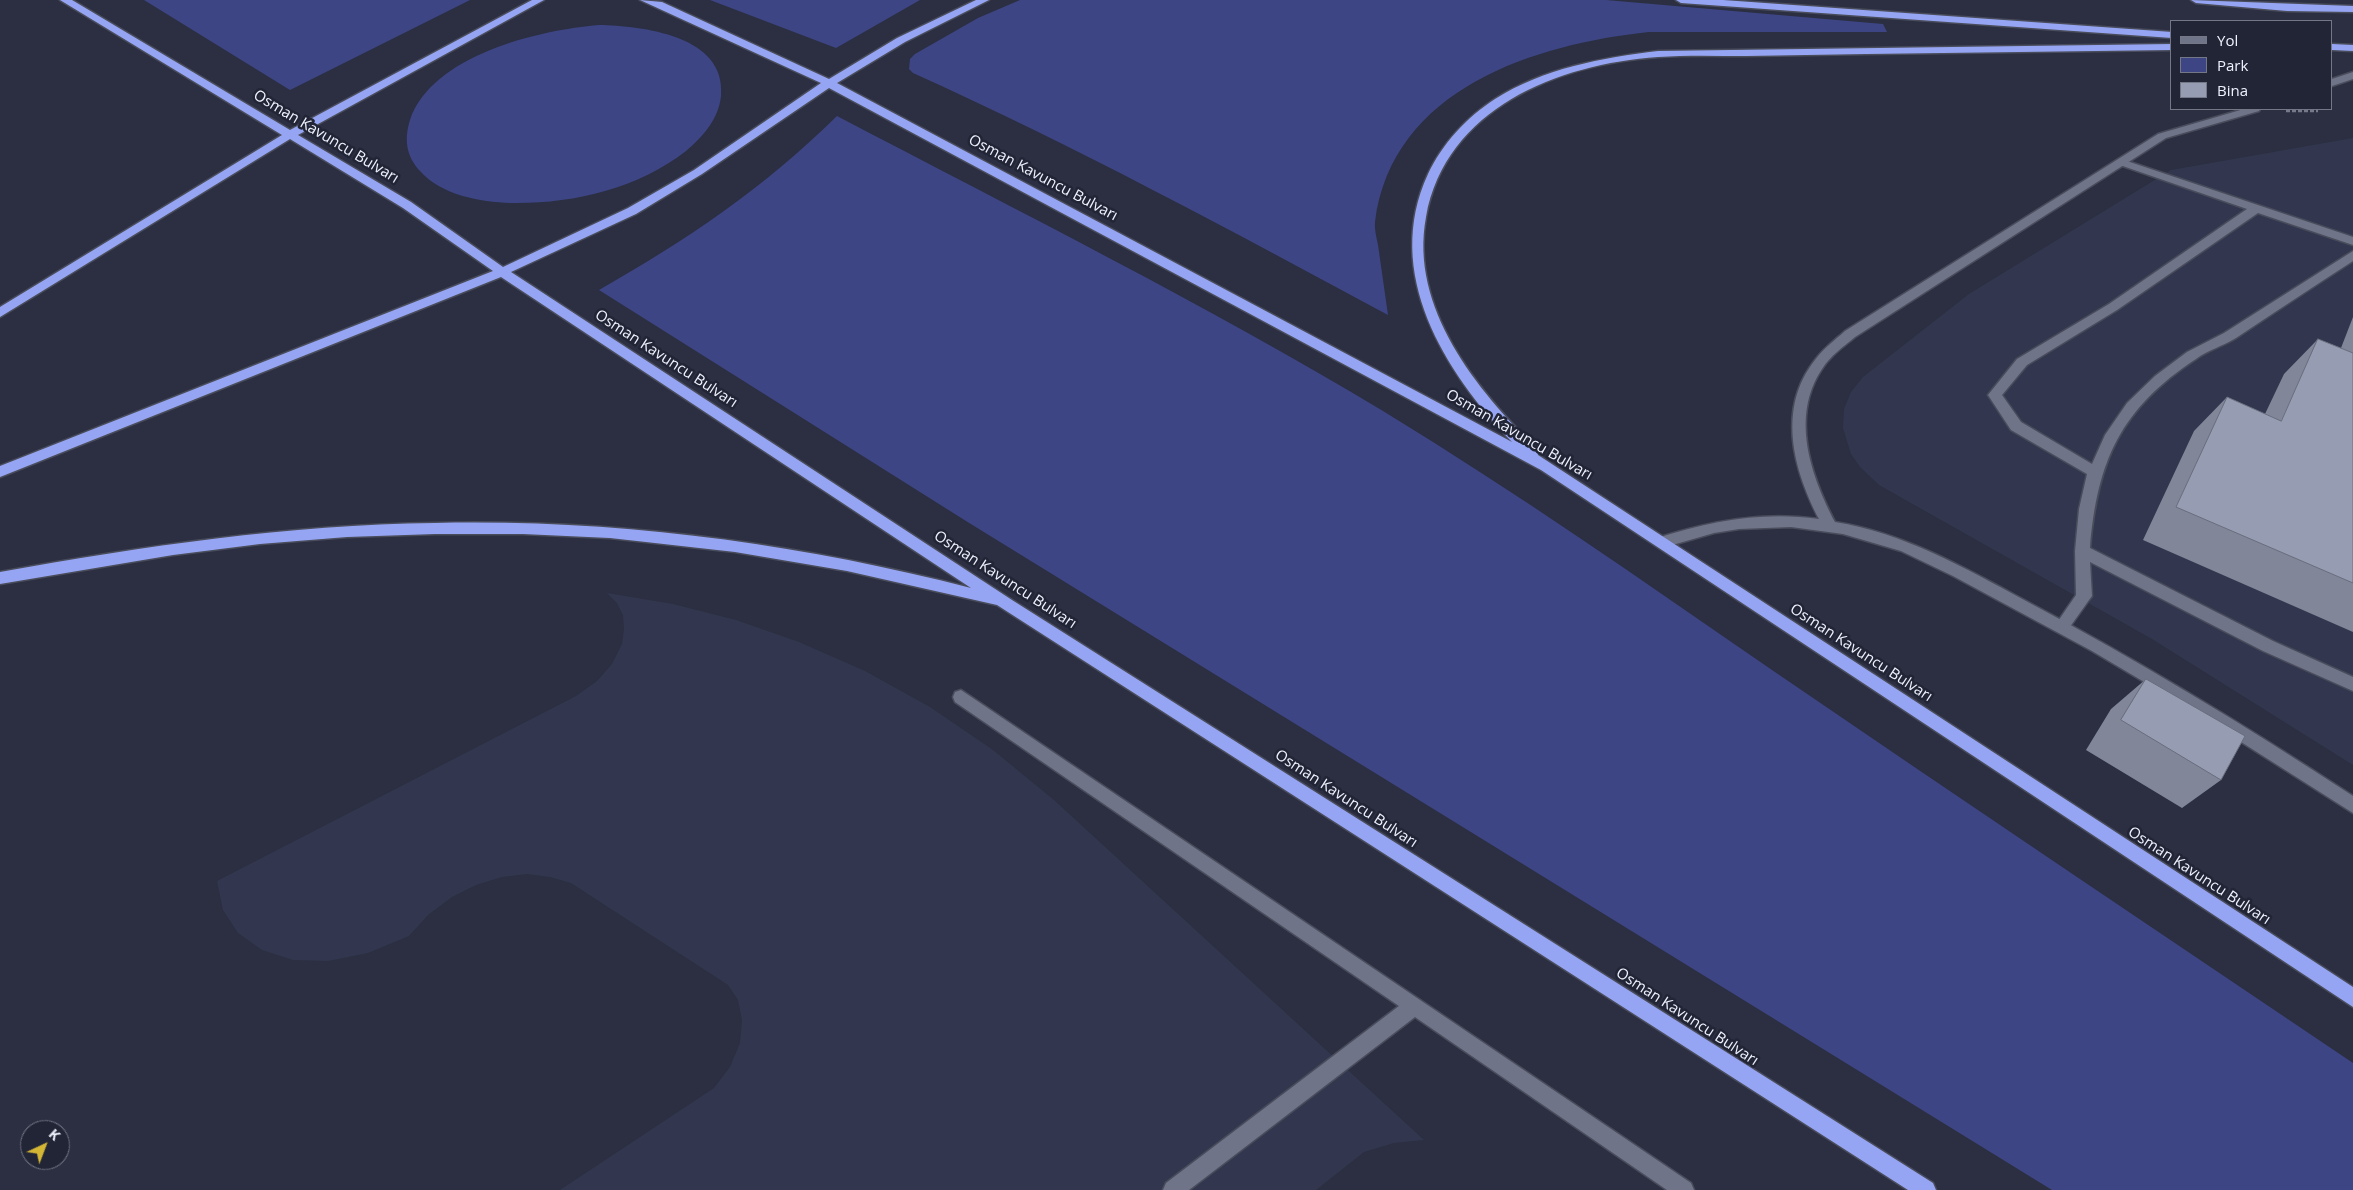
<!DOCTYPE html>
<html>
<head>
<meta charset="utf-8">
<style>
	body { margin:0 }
	#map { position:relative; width:2353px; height:1190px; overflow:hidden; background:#2b2f41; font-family:"Open Sans",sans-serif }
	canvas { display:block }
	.legend { position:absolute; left:2170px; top:20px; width:162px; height:90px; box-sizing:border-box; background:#212536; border:1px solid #737786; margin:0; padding:6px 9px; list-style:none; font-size:15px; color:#eff2fe }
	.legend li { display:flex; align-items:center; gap:10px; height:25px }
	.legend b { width:25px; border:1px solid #737786 }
	.north { position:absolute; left:20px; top:1120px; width:50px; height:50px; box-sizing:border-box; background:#212536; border:1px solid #737786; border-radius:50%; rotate:43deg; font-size:14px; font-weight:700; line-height:20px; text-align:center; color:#eff2fe }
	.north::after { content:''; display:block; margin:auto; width:18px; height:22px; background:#d4b635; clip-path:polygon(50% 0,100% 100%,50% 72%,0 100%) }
</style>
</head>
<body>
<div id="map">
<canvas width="2353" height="1190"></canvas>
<ul class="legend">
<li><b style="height:6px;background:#6f7489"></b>Yol</li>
<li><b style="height:14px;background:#3d4585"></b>Park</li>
<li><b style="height:14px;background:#969cb2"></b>Bina</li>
</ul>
<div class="north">K</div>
</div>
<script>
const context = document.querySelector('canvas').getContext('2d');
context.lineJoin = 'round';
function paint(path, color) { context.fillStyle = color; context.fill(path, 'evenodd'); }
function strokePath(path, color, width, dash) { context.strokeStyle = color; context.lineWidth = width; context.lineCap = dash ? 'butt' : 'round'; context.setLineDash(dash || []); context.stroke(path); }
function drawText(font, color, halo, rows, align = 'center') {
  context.font = font + ' "Open Sans",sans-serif'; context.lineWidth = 5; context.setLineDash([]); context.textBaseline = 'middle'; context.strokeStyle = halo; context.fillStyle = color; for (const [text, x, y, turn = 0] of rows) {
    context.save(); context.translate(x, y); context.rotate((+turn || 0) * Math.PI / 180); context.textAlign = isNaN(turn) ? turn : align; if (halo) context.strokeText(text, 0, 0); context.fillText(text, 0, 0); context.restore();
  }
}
paint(new Path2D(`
	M2353 138V765L2152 639 1879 485 1860 467 1851 454 1843 428 1844 409 1851 392 1863 377 1969 294 2171 170Z
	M607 593 673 604 736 620 799 642 865 671 930 707 993 750 1054 800 1424 1140 1394 1143 1364 1152 1316 1190H560L714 1088 730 1067 740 1043 742 1020 738 1000 728 985 571 883 550 877 527 874 502 877 476 885 452 897 428 915 409 936 368 953 328 961 293 960 262 950 238 933 223 910 217 881 576 696 597 681 612 664 622 644 624 629 623 615 617 603Z`), '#32374f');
paint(new Path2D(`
	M144 0H470L290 90Z
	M710 0H920L836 48Z
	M1020 0H1606L1883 24 1887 32H1649C1536 44 1392 88 1375 222 1374 231 1378 242 1379 252 1382 273 1385 294 1388 315 1232 231 1075 146 913 73L909 69 910 59 915 54 978 18Z
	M599 25C641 26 727 35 721 96 719 118 703 137 686 151 637 189 572 204 511 203 480 202 441 195 420 171 406 156 404 139 410 120 432 55 539 30 599 25Z
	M837 116C1020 212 1205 304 1383 411 1516 492 1643 581 1772 670 1965 802 2159 932 2353 1063V1190H2052L966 521 599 290C687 240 764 188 837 116Z`), '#3d4585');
const lane = new Path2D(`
	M2121 159 2353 237V245L2258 213 2117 310 2027 365 2002 395 2021 422 2092 464 2105 435 2127 403 2155 376 2187 352 2224 333 2353 251V261C2314 286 2275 312 2236 338 2223 346 2208 350 2196 359 2121 408 2097 461 2090 548L2273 641 2353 677V691L2263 651 2090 562 2092 596 2089 600 2067 631 2062 633 2057 631 2054 627 2076 595 2075 551 2079 509 2087 474 2011 430 1988 395 2017 359 2109 304 2247 209 2117 164 2115 162Z`);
const street = new Path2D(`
	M961 690 1691 1183 1694 1190H1667L1415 1017 1189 1190H1163L1166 1183 1399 1006 955 702 953 697 955 692Z`);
const secondary = new Path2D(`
	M2353 72V79L2332 86V79Z
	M2244 109H2260L2259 111 2166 138 1855 337C1843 347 1830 356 1822 369 1790 417 1811 476 1835 522 1904 533 1965 568 2026 601 2138 660 2246 726 2353 796V813L2178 702 2092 651 1953 576 1901 551 1843 534 1791 527 1739 529 1714 533 1662 548 1657 546 1655 542 1657 538C1710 521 1763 511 1819 519 1793 469 1777 408 1815 360 1823 349 1835 340 1845 331L2158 134Z`);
const highway = new Path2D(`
	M60 0H72L290 130 532 0H544L298 135 411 202 503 267 628 208 694 170 821 83 640 0 662 2 829 79 897 38 976 0H989L905 42 837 83 1512 442C1445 372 1382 273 1428 174 1442 144 1467 117 1495 99 1544 68 1602 58 1658 51L2172 44V50C2070 51 1968 53 1866 54 1826 55 1786 55 1746 56 1717 56 1687 55 1658 57 1558 64 1446 108 1426 217 1409 308 1477 390 1537 449L1538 455 2353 987V1007L1541 470 829 88 702 174 636 214 511 272 1012 600 1933 1183 1936 1190H1908L997 605 847 571 735 552 610 538 523 534H435L347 537 260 544 173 555 0 584V572C144 546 288 525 435 523 616 519 796 543 971 588L501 277 0 477V466L493 271 403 208 290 139 0 317V307L282 135Z
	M1676 0H1723L2172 32V38L1681 3Z
	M2191 0 2353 6V12L2287 11 2196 3Z
	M2332 44 2353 45V51L2332 50Z`);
strokePath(lane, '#494c5b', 3);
strokePath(street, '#494c5b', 3);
strokePath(secondary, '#494c5b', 3);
strokePath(highway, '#494c5b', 3);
strokePath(new Path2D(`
	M2286 111H2318`), '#767989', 2.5, [4, 2]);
paint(lane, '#6f7489');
paint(street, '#6f7489');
paint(secondary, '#6f7489');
paint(highway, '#96a5f3');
paint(new Path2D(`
	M2353 317V632L2143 540 2194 431 2227 397 2265 414 2284 374 2318 339 2341 348Z
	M2146 679 2221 780 2182 808 2086 750 2111 709Z`), '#818699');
const building = new Path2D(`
	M2318 339 2353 353V583L2176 507 2227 397 2281 421Z
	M2146 679 2245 736 2221 780 2121 720Z`);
paint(building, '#969cb2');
strokePath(building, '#696d7d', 1);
drawText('15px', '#eff2fe', '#212536', [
	["Osman Kavuncu Bulvarı",326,137,31],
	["Osman Kavuncu Bulvarı",1043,178,28],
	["Osman Kavuncu Bulvarı",666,359,33],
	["Osman Kavuncu Bulvarı",1519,435,30],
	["Osman Kavuncu Bulvarı",1005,580,33],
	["Osman Kavuncu Bulvarı",1861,653,33],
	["Osman Kavuncu Bulvarı",1346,799,33],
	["Osman Kavuncu Bulvarı",2199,876,33],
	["Osman Kavuncu Bulvarı",1687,1017,33]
]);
</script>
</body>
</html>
